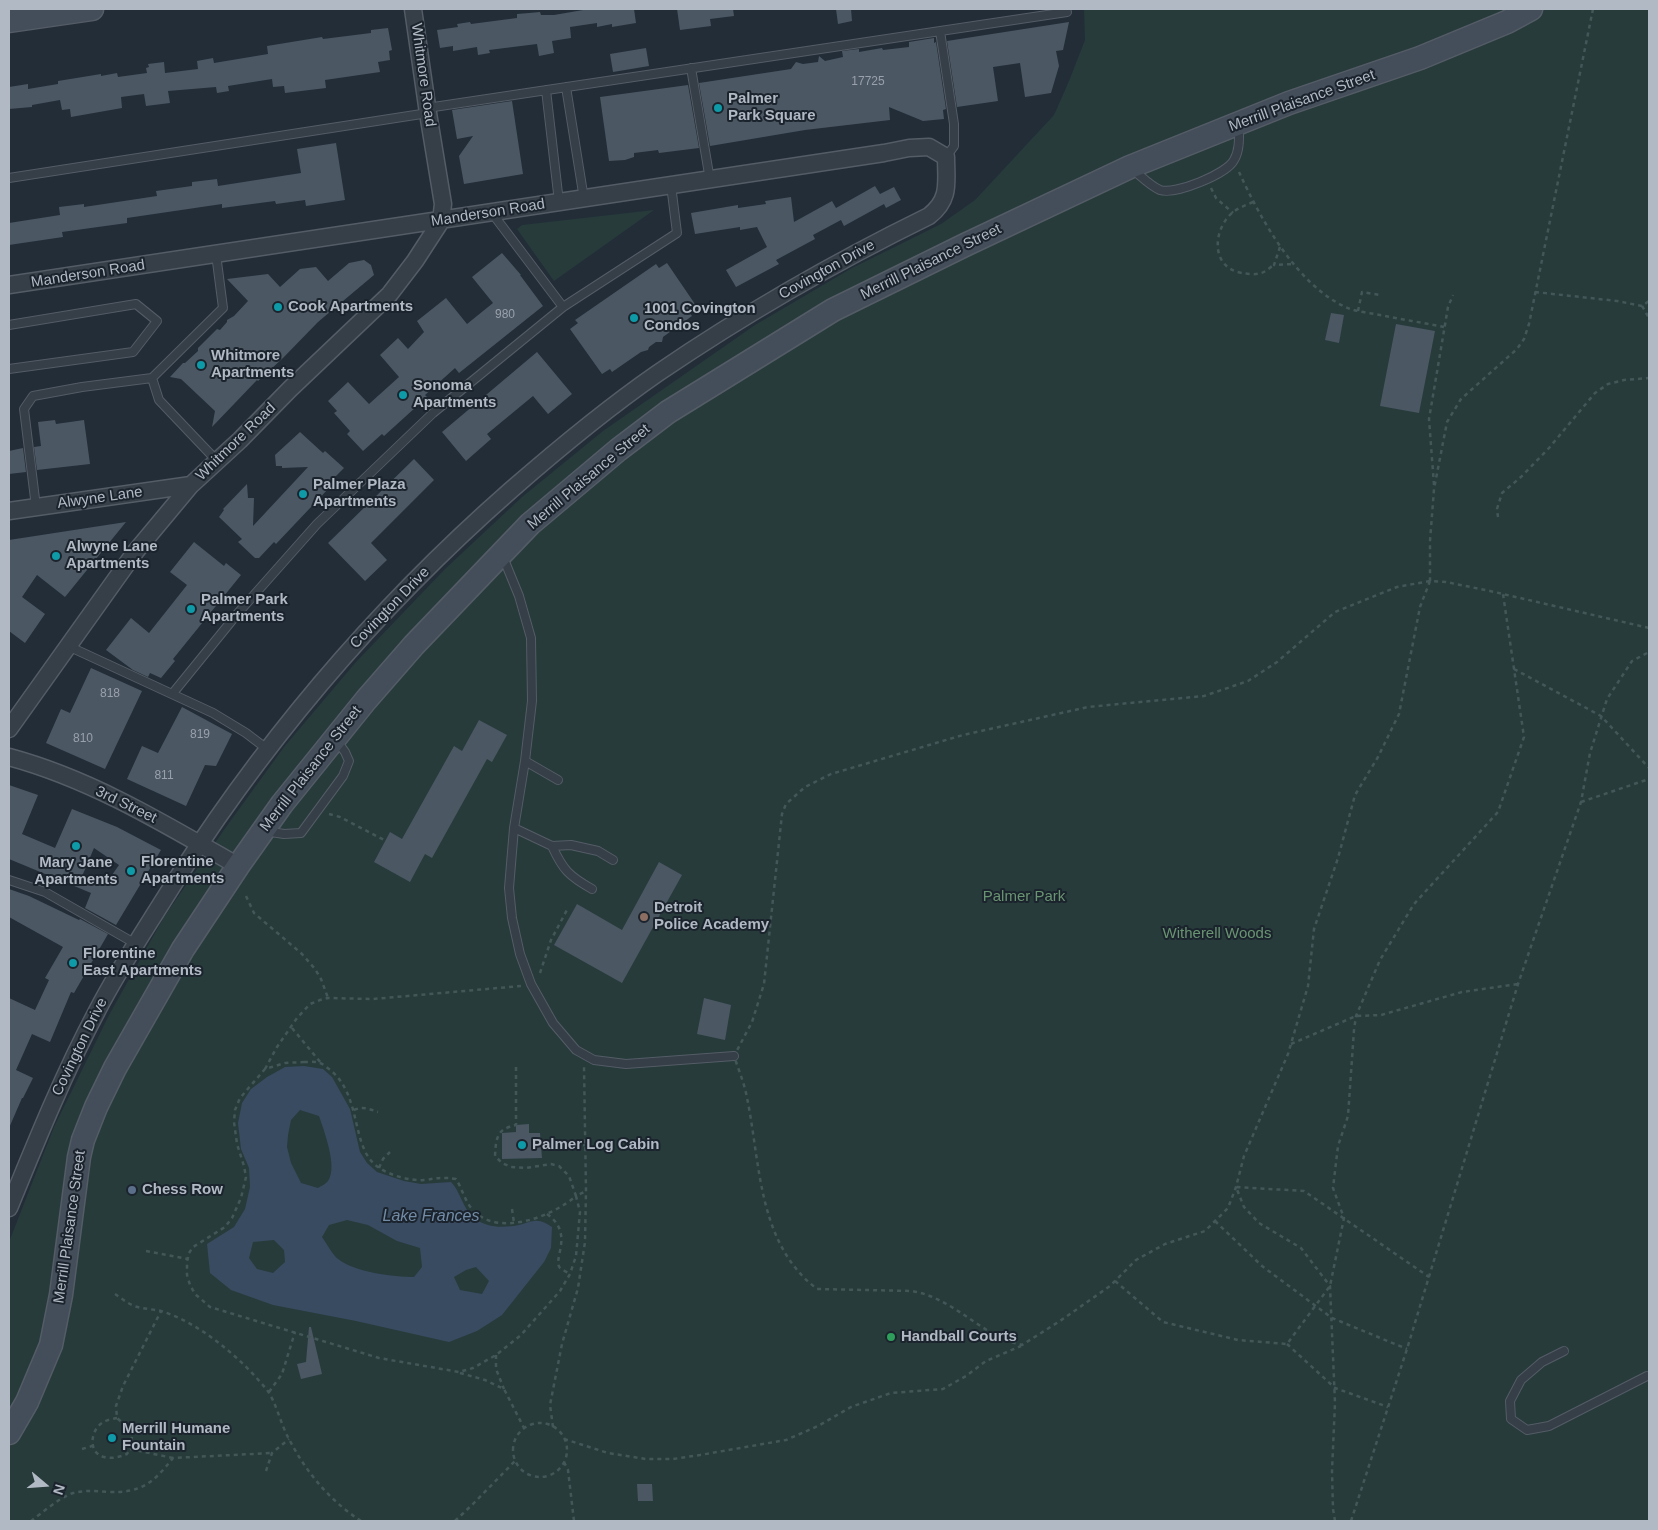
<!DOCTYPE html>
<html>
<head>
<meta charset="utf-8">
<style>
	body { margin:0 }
	#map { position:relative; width:1658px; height:1530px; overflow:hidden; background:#222d38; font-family:Arial,sans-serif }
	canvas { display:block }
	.frame { position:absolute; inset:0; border:10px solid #b1b9c4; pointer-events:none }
	.north { position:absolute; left:20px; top:1460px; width:50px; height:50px; -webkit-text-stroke:4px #1b232d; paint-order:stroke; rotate:108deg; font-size:14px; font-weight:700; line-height:20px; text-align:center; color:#b1b9c4 }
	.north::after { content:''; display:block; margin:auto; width:18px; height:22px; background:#b1b9c4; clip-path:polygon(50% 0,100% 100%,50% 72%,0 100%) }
</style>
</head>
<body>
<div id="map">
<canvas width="1658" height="1530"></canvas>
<div class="frame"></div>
<div class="north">N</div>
</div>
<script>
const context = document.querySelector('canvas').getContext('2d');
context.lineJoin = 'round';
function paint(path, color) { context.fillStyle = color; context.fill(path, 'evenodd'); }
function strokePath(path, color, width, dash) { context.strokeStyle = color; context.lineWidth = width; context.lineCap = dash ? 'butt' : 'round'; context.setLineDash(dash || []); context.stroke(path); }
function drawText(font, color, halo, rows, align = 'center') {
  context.font = font + ' Arial,sans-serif'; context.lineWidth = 4; context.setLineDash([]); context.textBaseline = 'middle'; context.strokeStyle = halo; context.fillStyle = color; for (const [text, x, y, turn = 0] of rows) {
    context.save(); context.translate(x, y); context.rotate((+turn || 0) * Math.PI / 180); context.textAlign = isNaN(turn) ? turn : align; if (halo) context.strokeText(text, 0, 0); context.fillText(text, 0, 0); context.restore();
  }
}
paint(new Path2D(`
	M1084 9H1649V1521H9V1242L54 1127 109 1015 164 917 226 827 284 747 356 662 445 569 522 497 603 431 755 325 852 268 941 224 975 200 1054 115 1069 81 1085 40Z
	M654 210 554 281 517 229 522 225Z`), '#273b3b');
paint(new Path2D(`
	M304 1066 323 1069 332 1077 350 1109 360 1152 367 1163 377 1172 404 1181 421 1184 451 1182C461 1192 462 1208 474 1218 486 1228 504 1228 519 1225 524 1224 529 1221 534 1221 541 1220 547 1224 552 1227L551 1248 544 1262 502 1315 477 1331 449 1342 356 1321 273 1305 231 1290 210 1273 207 1244 234 1227 245 1209 250 1187 249 1168 241 1149 238 1123 242 1103 251 1089 267 1077 285 1067ZM300 1110 319 1116C324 1131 338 1167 328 1181 326 1184 321 1186 318 1188L301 1183 291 1163 287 1147 288 1135 291 1120ZM347 1220 368 1225 397 1241 420 1248 422 1267 414 1277C394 1277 354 1272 338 1259 332 1254 327 1244 322 1237L329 1225ZM274 1240 284 1250 285 1262 273 1273 257 1269 249 1258 253 1242ZM476 1267 489 1281 482 1294 460 1290 454 1277 466 1270Z`), '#394b60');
paint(new Path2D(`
	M583 9H634L636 23 612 27V24L597 27V23L570 27 571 38 552 41 554 53 539 56 537 44 489 50 490 53 478 55 477 47 453 51V46L440 48 437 30 458 27 457 24 470 22 471 24 517 18V14L529 13 540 12 541 15H554L583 10Z
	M677 9H733L734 16 710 19 711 26 680 30Z
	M836 9H851L852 21 838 24Z
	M1069 22 1063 50 1056 51 1059 66 1051 93 1025 97 1020 63 993 67 998 101 957 107 947 41Z
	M388 28 392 50 389 51 390 60 378 62 380 72 325 80 326 88 285 93 284 86 273 87 272 79 228 86 229 91 217 93 216 87 168 91 170 103 146 106 144 94 121 97 122 108 71 117 70 109 62 110 60 100 32 105V107L9 109V87L28 84V89L58 84V81L101 74V76L117 73 118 77 147 73 146 68 149 67 148 64 164 62 165 73 198 69 197 61 213 58 214 63 268 54 267 46 322 37 323 39 371 33V30Z
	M934 38V43L936 42 946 109 943 110 944 119 923 121 889 107 890 120 805 130 710 146 699 83 791 69 796 62 803 64 818 62 819 56 825 61 843 57 842 51 859 49V52L882 48 883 50 909 47V42Z
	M646 48 649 66 613 72 610 54Z
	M688 85 699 148 659 153 658 150 634 153V157L625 160 609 161 600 97Z
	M512 101 523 174 464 184 459 156 473 136 457 139 452 110Z
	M336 143 345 200 306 206 305 200 276 204 275 201 222 208V204L127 218V223L62 232 63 237 9 245V223L60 215 59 207 84 204V207L157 196 156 191 192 186V182L217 179 218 186 301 173 297 149Z
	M875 186 880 194 894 187 901 200 886 208 884 204 844 226 841 220 813 235 815 239 776 260 779 264 736 287 726 270 767 247 757 227 740 230V227L695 234 691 213 738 205V208L766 204 765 201 791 197 794 222 832 201 836 208Z
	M502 253 521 275H520L543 306 459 373 455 368 425 395 427 397 384 436 382 434 363 451 347 434 350 431 334 413 337 411 328 401 348 382 369 404 399 377 380 355 398 338 408 349 424 332 417 321 446 298 467 324 493 303 472 277Z
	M364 260 371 265 374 275 318 322 283 358 258 381 257 380 212 427 215 411 181 379 170 377 183 363H185L198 351V348L217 329 220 330 227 322V320L234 316 248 301 227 279 268 274 280 287 300 269 316 267 328 281 349 263Z
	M667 263 697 307 689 312 692 316 663 337 662 342H656L649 347 648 350 641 352 612 372 610 369 602 374 570 329 578 323 575 320 656 264 659 268Z
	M1331 313 1344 315 1339 343 1325 340Z
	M1396 324 1435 331 1419 413 1380 406Z
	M537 352 572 394 548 414 533 396 487 434 491 439 466 461 442 432Z
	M55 420 56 424 84 420 90 464 37 470 34 447 41 446 38 422Z
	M300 432 323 453 325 451 344 468 326 486 329 488 276 544 274 542 259 558H255L238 542 242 539 219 517 224 510 223 509 247 484 248 498H254L253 526 308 467 282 468V466H276L275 455Z
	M23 448 26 472 9 474V451Z
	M414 459 434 480 371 543 387 560 365 581 328 543Z
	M126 522 65 597 37 575 22 597 45 614 25 643 9 631V540Z
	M194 542 224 566 226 563 241 575 173 659 175 661 161 678 150 673 148 677 133 670 106 650 131 618 149 633 187 585 170 572Z
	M91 668 142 691 105 769 46 743 61 709 70 713Z
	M182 707 232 734 216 766 205 765 186 806 127 779 142 746 158 753Z
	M479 720 507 735 492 762 487 759 432 858 425 854 410 882 374 862 390 832 402 839 454 746 462 751Z
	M9 785 38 795 22 834 55 848 72 809 117 827 161 850 116 925 85 908 91 893 9 859ZM94 848 119 865 105 885 83 874Z
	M659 862 682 875 622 983 554 945 577 904 622 930Z
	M9 889 29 896 79 920 80 919 108 934 74 993 71 992 50 1042 32 1034 16 1070 33 1078 23 1098H22L9 1128V998L35 1010 49 980 45 978 63 947 9 917Z
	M704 998 731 1005 725 1040 697 1034Z
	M529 1124V1133H540L542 1158 502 1159V1133L516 1132V1125Z
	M309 1327H311L322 1374 301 1379 297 1364 306 1362Z
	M637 1484H652L653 1501H638Z`), '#4b5763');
const lane = new Path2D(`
	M940 31 954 124V146L946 157
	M691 68 710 180
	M566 87 584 199
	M546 90 559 202
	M427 108 1067 12
	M1132 169C1140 175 1150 186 1160 190 1175 195 1227 174 1234 160 1240 150 1239 137 1239 126
	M9 178 428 113
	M563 307 677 233 671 185
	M9 325 136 304 157 321 133 352 9 369
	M152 378 159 400 217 461
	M36 507 24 409 33 396 82 387 152 378 223 308 216 254
	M503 557 519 596 531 638 532 701 525 761 514 828 509 888 512 918 520 954 531 984 553 1023 576 1050 594 1060 626 1064 734 1056
	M68 646 213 713 246 733 267 749
	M173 693 238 613 317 524 433 413 563 307 492 213
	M525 761 558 780
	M514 828 552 846 571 845 598 851 613 860
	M265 831 284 834 301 833 343 776 349 761 345 752 337 741
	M552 846C563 870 569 876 592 889
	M9 880 45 892 136 944
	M1564 1351 1542 1362 1521 1380 1510 1401 1511 1419 1527 1430 1549 1426 1647 1376`);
const street = new Path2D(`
	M9 285 884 153 909 148 929 147 946 157C946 182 951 199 929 216 833 263 746 313 658 373 606 409 558 449 511 490 372 612 258 747 161 904 139 939 116 974 97 1011 63 1075 36 1142 9 1208
	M9 511 191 485
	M9 729 136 551 191 485 240 440 290 389 389 295 415 261 441 221 443 204 428 113 413 9
	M9 757C91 779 165 824 238 866`);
const secondary = new Path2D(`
	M9 21 92 9
	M9 1433 27 1402 51 1345 61 1295 79 1157 83 1140 96 1107 115 1068 183 949 238 866 282 804 366 700 414 645 530 524 618 450 668 412 833 310 965 245 1130 167 1289 103 1420 58 1507 22 1531 9`);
strokePath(lane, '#545c66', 10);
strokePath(street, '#545c66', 19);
strokePath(secondary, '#545c66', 25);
strokePath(new Path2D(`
	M1593 9 1529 324 1524 339 1517 349 1461 399 1447 422 1434 489 1430 541V581L1446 582 1490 591 1649 628
	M1239 172C1261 220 1298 288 1350 309 1359 312 1370 313 1380 315 1401 319 1423 323 1444 327
	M1211 188 1216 198 1233 213
	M1253 202C1246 205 1238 208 1232 213 1212 231 1211 268 1242 273 1248 274 1256 275 1261 273 1266 272 1270 267 1274 265
	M1280 247 1274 265 1294 264
	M1535 292 1617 301 1642 306 1649 301
	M1642 306 1649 318
	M1358 311 1362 292 1380 295
	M1434 485 1429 419 1448 307 1453 295
	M1498 517 1497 509 1502 493 1521 477 1549 448 1595 393 1608 384 1624 380 1649 378
	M1430 581 1420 607 1399 714 1378 757 1355 795 1338 858 1314 929 1308 986 1288 1054 1244 1156 1236 1187 1228 1208 1205 1231 1165 1244 1136 1260 1110 1286 1060 1321 1022 1345C1015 1343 1009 1342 1003 1339 972 1324 947 1297 912 1291L817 1289C756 1242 761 1161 746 1093 743 1080 738 1068 734 1056L752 1022 764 984 782 814 786 804 805 787 831 774 963 735 1088 707 1204 696 1248 681 1277 662 1335 612 1397 587Z
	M1514 669 1601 716 1649 768
	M1581 802 1649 779
	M329 814 340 817 386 841
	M246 896 254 913 302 954 315 969 321 979 328 998
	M540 973 551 940 568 908
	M292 1028 321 1063
	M1291 1044 1356 1016 1381 1015 1462 992 1518 984
	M304 1062C309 1062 315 1061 320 1063 323 1064 326 1067 329 1069 363 1095 350 1148 378 1167 391 1176 410 1181 425 1180 438 1178 443 1177 456 1179 462 1188 465 1202 473 1210 498 1238 553 1216 576 1196L580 1212 576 1256 570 1274 560 1291 521 1335 496 1355 473 1368 459 1372 379 1358 210 1307 195 1294 190 1285 187 1275V1262L189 1253 193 1247 225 1227 232 1218 241 1198 246 1177 244 1166 237 1144 234 1122 235 1110 240 1098 265 1069 285 1063Z
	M516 1067V1125C497 1129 496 1137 495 1156L502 1163 511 1167 526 1168 551 1164 559 1166 569 1176 576 1196 586 1191
	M265 1069 277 1047 297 1018 310 1004 320 1000 328 998 373 999 521 986
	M354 1110C363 1106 369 1109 378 1112
	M575 1146 585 1145
	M379 1168 383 1159 390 1152
	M512 1209 514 1223
	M547 1214C575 1234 552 1259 560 1268 562 1270 567 1272 570 1274
	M1215 1221 1262 1266 1332 1318 1407 1349
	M146 1251 188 1259
	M1115 1281 1163 1322 1238 1340 1287 1344 1330 1286 1344 1218 1333 1188 1338 1146 1348 1116 1354 1030 1356 1016 1380 960 1414 904 1498 812 1524 737 1503 594
	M115 1294C121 1298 127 1303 134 1306 143 1309 152 1309 161 1311 200 1323 241 1358 267 1390 276 1402 281 1425 289 1439 306 1472 329 1500 361 1521
	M1287 1344 1335 1388 1388 1407
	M496 1355V1369L504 1389
	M460 1373 485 1380 504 1389 524 1428
	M269 1392 282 1374 295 1332
	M117 1418C112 1419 106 1420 102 1423 90 1431 88 1453 104 1457 112 1459 120 1457 127 1454L131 1447 132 1435 126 1426 117 1418 116 1406 123 1386 161 1311
	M513 1450a27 27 0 1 1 54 0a27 27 0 1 1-54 0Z
	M553 1427 550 1405 562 1344 578 1288 585 1242 586 1191 584 1066
	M564 1439 608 1453 646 1459H673L700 1455 786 1440 818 1426 851 1407 891 1393 943 1389 966 1376 986 1361 1021 1346
	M82 1449 92 1446
	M130 1449 173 1458
	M564 1462 568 1470 574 1521
	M266 1471 272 1453 289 1439
	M31 1521C42 1513 60 1497 73 1493 85 1490 96 1491 108 1492 142 1493 153 1483 173 1458L272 1453
	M455 1521 473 1504 515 1461
	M1335 1521 1333 1509 1332 1471 1335 1403 1330 1286 1301 1248 1259 1223 1244 1207 1236 1187 1304 1191 1429 1277
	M1351 1521 1407 1349 1518 984 1581 802 1590 753 1607 699 1632 661 1649 652`), '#445758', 2.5, [4, 4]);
strokePath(lane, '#363e48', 8);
strokePath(street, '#363e48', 16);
strokePath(secondary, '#444e5b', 22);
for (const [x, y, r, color] of [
	[718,108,5,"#0f9aa8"],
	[278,307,5,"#0f9aa8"],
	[634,318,5,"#0f9aa8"],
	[201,365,5,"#0f9aa8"],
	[403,395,5,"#0f9aa8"],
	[303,494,5,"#0f9aa8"],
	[56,556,5,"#0f9aa8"],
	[191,609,5,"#0f9aa8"],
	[76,846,5,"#0f9aa8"],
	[131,871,5,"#0f9aa8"],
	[644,917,5,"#8d6e63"],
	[73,963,5,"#0f9aa8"],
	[522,1145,5,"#0f9aa8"],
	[132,1190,5,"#5c6f8a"],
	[891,1337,5,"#2e9e5b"],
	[112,1438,5,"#0f9aa8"]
]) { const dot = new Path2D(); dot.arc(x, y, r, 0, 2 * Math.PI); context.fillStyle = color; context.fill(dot); strokePath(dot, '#1b232d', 2); }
drawText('12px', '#98a0ac', null, [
	["17725",868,82],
	["980",505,315],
	["818",110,694],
	["819",200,735],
	["810",83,739],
	["811",164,776]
]);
drawText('15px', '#b1b9c4', '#1b232d', [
	["Whitmore Road",423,75,82],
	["Merrill Plaisance Street",1302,101,-20],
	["Manderson Road",488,213,-9],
	["Merrill Plaisance Street",931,262,-26],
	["Covington Drive",827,270,-29],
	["Manderson Road",88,274,-9],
	["Whitmore Road",236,442,-44],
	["Merrill Plaisance Street",589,477,-40],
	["Alwyne Lane",100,498,-8],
	["Covington Drive",390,608,-46],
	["Merrill Plaisance Street",311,769,-52],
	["3rd Street",126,805,26],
	["Covington Drive",80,1047,-64],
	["Merrill Plaisance Street",70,1227,-82]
]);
drawText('bold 15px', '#b1b9c4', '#1b232d', [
	["Palmer",728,99],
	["Park Square",728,116],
	["Cook Apartments",288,307],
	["1001 Covington",644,309],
	["Condos",644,326],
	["Whitmore",211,356],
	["Apartments",211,373],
	["Sonoma",413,386],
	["Apartments",413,403],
	["Palmer Plaza",313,485],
	["Apartments",313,502],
	["Alwyne Lane",66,547],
	["Apartments",66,564],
	["Palmer Park",201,600],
	["Apartments",201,617],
	["Florentine",141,862],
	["Apartments",141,879],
	["Mary Jane",76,863,"center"],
	["Apartments",76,880,"center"],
	["Detroit",654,908],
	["Police Academy",654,925],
	["Florentine",83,954],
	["East Apartments",83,971],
	["Palmer Log Cabin",532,1145],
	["Chess Row",142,1190],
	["Handball Courts",901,1337],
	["Merrill Humane",122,1429],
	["Fountain",122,1446]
], 'left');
drawText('15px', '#699471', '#1b232d', [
	["Palmer Park",1024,897],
	["Witherell Woods",1217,934]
]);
drawText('italic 16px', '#728ca7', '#1b232d', [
	["Lake Frances",431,1217]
]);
</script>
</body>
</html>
